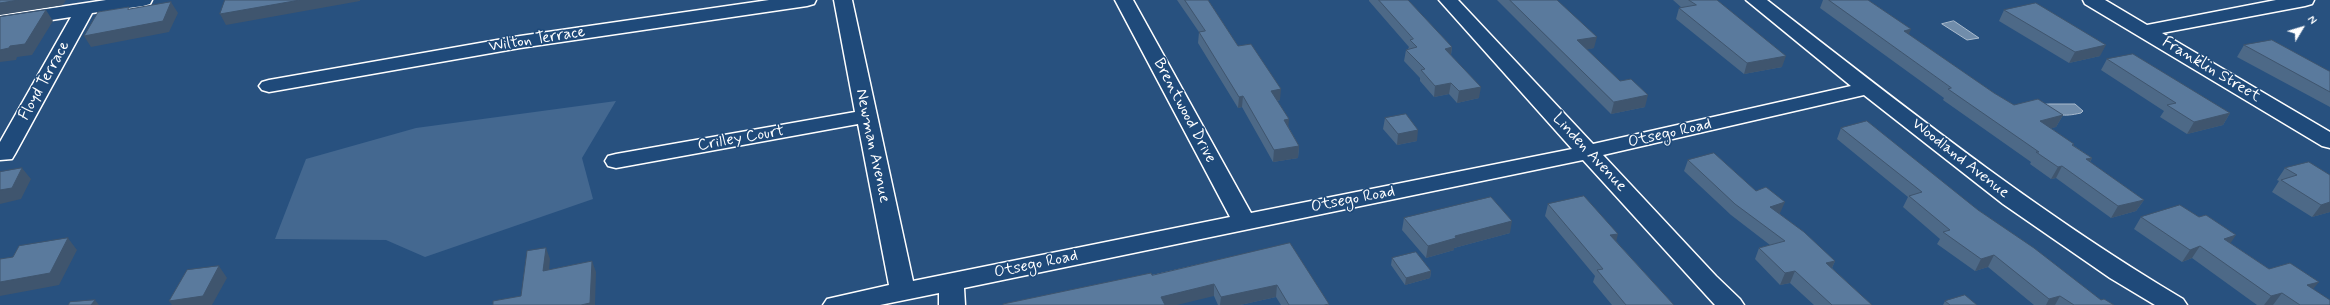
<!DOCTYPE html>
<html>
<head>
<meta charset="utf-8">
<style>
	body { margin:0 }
	#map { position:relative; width:2330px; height:305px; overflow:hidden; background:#28517f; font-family:Mynerve,sans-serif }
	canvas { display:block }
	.north { position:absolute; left:2282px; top:8px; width:40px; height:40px; -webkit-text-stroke:3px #1f4a7a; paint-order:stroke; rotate:52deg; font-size:11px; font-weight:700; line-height:16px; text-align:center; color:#fff }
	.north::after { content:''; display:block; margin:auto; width:14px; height:18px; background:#fff; clip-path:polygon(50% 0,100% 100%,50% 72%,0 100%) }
</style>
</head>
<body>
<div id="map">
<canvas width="2330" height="305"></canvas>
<div class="north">N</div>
</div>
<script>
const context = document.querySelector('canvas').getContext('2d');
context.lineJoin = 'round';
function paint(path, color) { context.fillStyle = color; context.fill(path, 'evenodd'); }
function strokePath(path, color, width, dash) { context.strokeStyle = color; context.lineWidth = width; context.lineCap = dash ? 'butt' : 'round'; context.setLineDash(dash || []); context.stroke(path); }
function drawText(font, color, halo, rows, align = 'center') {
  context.font = font + ' Mynerve,sans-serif'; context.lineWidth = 3.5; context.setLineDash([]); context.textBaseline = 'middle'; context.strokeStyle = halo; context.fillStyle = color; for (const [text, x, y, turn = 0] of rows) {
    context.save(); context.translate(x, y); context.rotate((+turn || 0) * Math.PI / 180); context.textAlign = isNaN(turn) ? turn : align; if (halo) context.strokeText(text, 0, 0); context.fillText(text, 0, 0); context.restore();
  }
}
paint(new Path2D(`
	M616 101 582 158 593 199 425 257 386 240 275 239 306 159 416 128Z`), '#446890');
const water = new Path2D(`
	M1954 21 1979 38 1967 40 1942 24Z
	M2049 104H2075L2083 111 2081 113C2063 117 2056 116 2040 105Z`);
paint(water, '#718dab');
strokePath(water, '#aabbcd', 1);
const minor = new Path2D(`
	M106 0H152L150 4 143 6 92 13 15 154 12 159 0 160V142L71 17 0 28V16Z
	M769 0H816L814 4 807 6 520 48 269 92 262 90 259 86 262 82 269 80 520 36Z
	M834 0H852L913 281 1230 217 1115 0H1133L1251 213 1572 149 1439 0H1458L1593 144 1851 86 1746 0H1767C1902 105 2035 211 2183 299L2187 305H2155L2110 278 2003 204 1864 95 1603 155 1716 276 1740 299 1744 305H1715L1583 160 964 288 965 305H939V293L880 305H823L827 299 889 285 858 124 616 168 608 166 605 161 608 156 616 154 855 112Z
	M2083 0H2105L2147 25 2276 0H2314L2312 4 2305 6 2162 33 2330 132V148L2322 146 2085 4Z`);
strokePath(minor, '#fff', 3);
paint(minor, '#1f4a7a');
paint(new Path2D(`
	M1177 0H1208L1238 46 1280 100 1277 101 1289 128 1299 146 1298 158 1273 162 1242 107 1238 108 1198 43 1199 32Z
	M1369 0H1408L1452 47 1451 55 1479 98 1457 103 1449 94 1434 97 1420 81V78L1404 61 1406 50 1408 49 1409 47 1369 1Z
	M1497 0H1557L1594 48 1586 49 1645 107 1611 114Z
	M1673 0H1717L1782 67 1744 74 1676 19 1679 8H1682Z
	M1823 0H1868L1909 35 1994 93 2014 105 2063 115 2056 127 2051 128 2073 145 2092 158 2090 162 2144 200 2136 211 2111 218 2056 178 2051 179 2030 164 2031 162 1943 100 1944 98 1820 8Z
	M2004 10 2100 56 2069 63 1999 21Z
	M2244 45 2329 71H2330V107L2237 57Z
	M2107 59 2230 113 2223 125 2187 134 2160 117 2164 111 2101 70Z
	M1385 118 1417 141 1397 145 1383 129Z
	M1841 128 1978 210 2101 300 2114 305H2034L1988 267 1975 271 1937 244 1940 239 1903 207 1908 197 1837 139Z
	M1688 160 1780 213H1779L1835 261 1832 268 1872 305H1814L1790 283 1780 285 1755 259 1759 248 1770 245 1731 215 1684 171Z
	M2285 168 2330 175V212L2312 217 2272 192 2279 181 2277 180Z
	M1548 204 1616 241 1674 305H1612L1593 282 1595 276 1545 216Z
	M2141 217 2230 243 2269 269 2313 289 2330 305H2257L2192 258 2182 262 2134 229Z
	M1404 218 1510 233 1454 248V250L1426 258 1402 230Z
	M1290 243 1329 305H1281L1276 297 1240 305H1218L1214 296 1152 275Z
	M1392 258 1431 271 1430 278 1405 285 1391 265Z
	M1945 301 1977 305H1943Z`), '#4d6987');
paint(new Path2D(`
	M19 0H66L63 5 0 15V3Z
	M300 0H360V1L226 25 220 14Z
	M171 2 178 13 169 32 91 47 84 36Z
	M46 10 53 21 32 55 17 57 16 60 0 62V50L10 46Z
	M1911 29 1906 41 1904 31Z
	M1597 37 1594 48 1574 52 1577 40Z
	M2106 45 2100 56 2069 63 2075 52Z
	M1452 47 1450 59 1445 49Z
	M1786 56 1782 67 1744 74 1747 63Z
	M1451 83 1449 94 1434 97 1435 86Z
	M1481 87 1479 98 1457 103 1459 91Z
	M1281 89 1280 100 1270 102 1271 91Z
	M1648 95 1645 107 1611 114 1614 102Z
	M1243 96 1242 107 1238 108 1239 97Z
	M2230 113 2223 125 2187 134 2194 122Z
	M2063 115 2056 127 2034 133 2040 121Z
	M1289 119 1288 131 1284 120Z
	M1418 130 1417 141 1397 145 1398 134Z
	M1299 146 1298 158 1273 162 1274 150Z
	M2092 158 2085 169 2086 159Z
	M2062 166 2056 178 2051 179 2058 167Z
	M22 168 31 179 21 199 0 204V190Z
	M2144 200 2136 211 2111 218 2118 206Z
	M1785 202 1780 213 1766 218 1770 207Z
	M2330 202V212L2312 217 2321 205Z
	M1512 221 1510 233 1454 248V250L1426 258 1428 246 1455 236Z
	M1618 234 1615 246 1610 235Z
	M2236 235 2228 247 2224 239Z
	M68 238 77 250 59 285 0 296V282Z
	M2200 246 2192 258 2182 262 2190 250Z
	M546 248 550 259 548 282 543 271Z
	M1994 255 1988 267 1975 271 1981 259Z
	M592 261 596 272 595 305H581Z
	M1835 261 1830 272 1826 263Z
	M219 266 227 278 212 305H172L169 301Z
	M1431 271 1430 278 1405 285 1406 278Z
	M1795 271 1790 283 1780 285 1785 273Z
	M2319 282 2309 294 2307 285Z
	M1214 284V296L1177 305H1161V297Z
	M1277 285 1276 297 1240 305H1220L1221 297Z
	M2282 293 2273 305H2264L2271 296Z
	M2060 296 2055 305H2046L2049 299Z
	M95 300 99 305H91Z`), '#3f556e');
const building = new Path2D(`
	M0 0H19L0 3Z
	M225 0H300L220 14Z
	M1185 0H1208L1238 46 1251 44 1281 89 1271 91 1289 119 1284 120 1299 146 1274 150 1243 96 1239 97 1199 32 1205 31Z
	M1379 0H1408L1452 47 1445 49 1481 87 1459 91 1451 83 1435 86 1421 70 1425 69 1406 50 1417 47 1410 40 1413 39Z
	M1510 0H1557L1597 37 1577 40 1620 81 1631 79 1648 95 1614 102Z
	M1689 0H1717L1786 56 1747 63 1679 8 1696 5Z
	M1829 0H1868L1911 29 1904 31 1994 93 2014 105 2038 99 2063 115 2040 121 2074 144 2072 145 2092 158 2086 159 2144 200 2118 206 2062 166 2058 167 2036 152H2039L1948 89 1951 88Z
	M171 2 163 21 84 36 98 12 129 7 128 9Z
	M2036 3 2106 45 2075 52 2004 10Z
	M46 10 25 44 10 46 9 48 0 50V17Z
	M2272 40 2329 71H2330V92L2244 45Z
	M2133 54 2230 113 2194 122 2167 105 2176 103 2107 59Z
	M1406 114 1418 130 1398 134 1385 118Z
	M1867 121 1978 210 2034 248 2101 300 2104 299 2114 305H2074L2060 296 2049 299 1994 255 1981 259 1943 232 1950 230 1909 196 1922 192 1841 128Z
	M1714 153 1756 191 1766 187 1785 202 1770 207 1804 232 1835 261 1826 263 1872 305H1832L1795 271 1785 273 1759 248 1785 241 1735 204 1688 160Z
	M2309 162 2330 175V202L2321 205 2281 180 2297 175 2285 168Z
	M22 168 12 188 0 190V172Z
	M1584 196 1618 234 1610 235 1674 305H1626L1597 270 1603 269 1548 204Z
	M1491 197 1512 221 1455 236 1456 238 1428 246 1404 218Z
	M2180 205 2199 217 2206 215 2236 235 2224 239 2269 269 2290 263 2319 282 2307 285 2330 300V305H2300L2282 293 2271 296 2200 246 2190 250 2141 217Z
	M68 238 50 273 0 282V259L13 257 19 246Z
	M1290 243 1329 304 1324 305H1289L1277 285 1221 297 1214 284 1161 297 1165 305H1003V304L1151 273 1152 275Z
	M546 248 543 271 592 261 590 303 581 305H493V301L521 296 527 251Z
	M1416 252 1431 271 1406 278 1392 258Z
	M219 266 203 296 169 301 187 270Z
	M1965 295 1977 305H1950L1945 301Z
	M95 300 91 305H68L70 302Z`);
paint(building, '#5a7a9d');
strokePath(building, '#3f556e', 1);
drawText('16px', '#fff', '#1f4a7a', [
	["Wilton Terrace",537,40,-9],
	["Franklin Street",2211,70,31],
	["Floyd Terrace",45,81,-61],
	["Brentwood Drive",1184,111,62],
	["Otsego Road",1670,134,-13],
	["Crilley Court",741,139,-10],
	["Newman Avenue",872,146,78],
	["Linden Avenue",1589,153,47],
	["Woodland Avenue",1960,159,38],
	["Otsego Road",1353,200,-11],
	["Otsego Road",1036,265,-12]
]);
</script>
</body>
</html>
